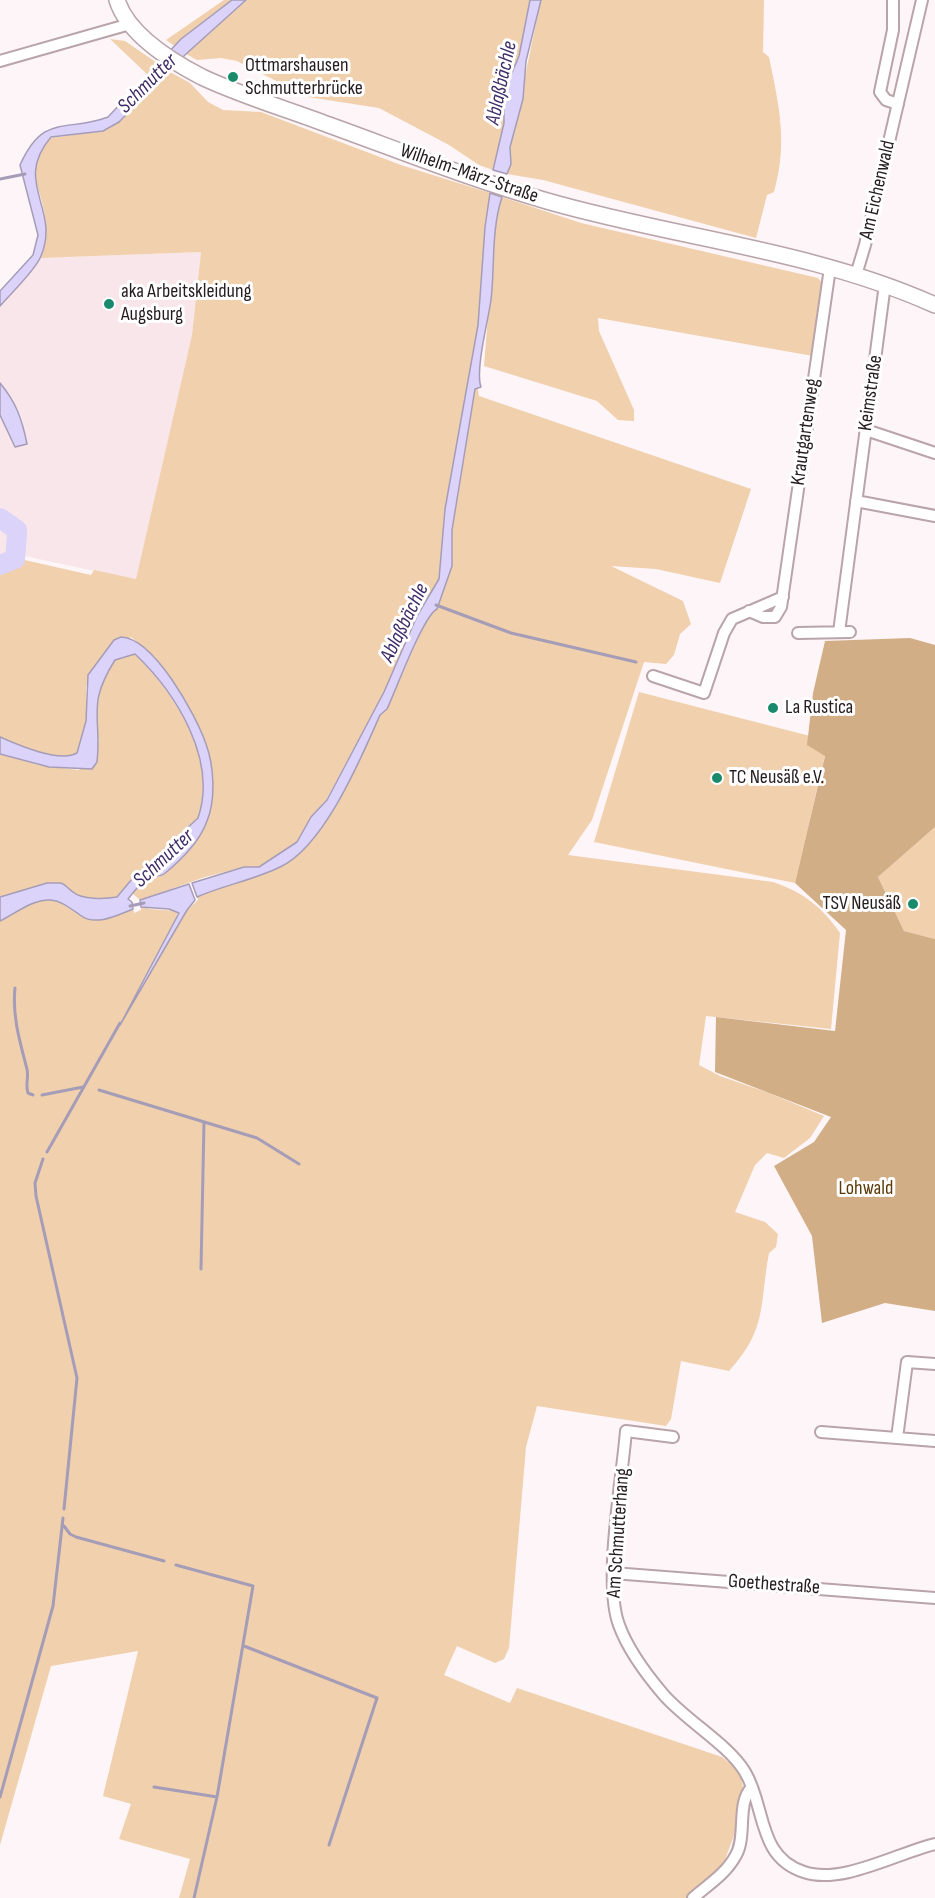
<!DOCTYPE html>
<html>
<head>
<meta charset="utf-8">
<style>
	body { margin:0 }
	canvas { display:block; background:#fdf5f7 }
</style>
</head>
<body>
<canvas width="935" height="1898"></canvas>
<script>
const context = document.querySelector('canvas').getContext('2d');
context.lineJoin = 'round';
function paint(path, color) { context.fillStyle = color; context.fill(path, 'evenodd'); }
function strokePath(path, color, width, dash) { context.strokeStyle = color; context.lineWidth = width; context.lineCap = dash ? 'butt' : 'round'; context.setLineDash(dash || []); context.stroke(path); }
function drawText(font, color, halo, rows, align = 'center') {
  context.font = font + ' "Sofia Sans Condensed",sans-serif'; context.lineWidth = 6; context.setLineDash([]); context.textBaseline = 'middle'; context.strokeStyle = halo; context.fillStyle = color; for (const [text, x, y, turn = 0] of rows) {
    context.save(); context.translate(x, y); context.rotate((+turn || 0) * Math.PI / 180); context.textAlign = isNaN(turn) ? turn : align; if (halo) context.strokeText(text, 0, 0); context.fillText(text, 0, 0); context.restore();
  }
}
paint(new Path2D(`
	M201 252 192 335 136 580 25 556 0 554V415L15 447 27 444 22 418 11 396 0 383V306L41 258Z`), '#f8e6ea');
paint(new Path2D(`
	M224 0H232L190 32 176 47 166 40Z
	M247 0H530L519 56 504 92V123L493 170 479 165 449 145 379 108 308 97 237 61 221 58 197 60 186 54Z
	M541 0H764L763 52 769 57C779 106 788 142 774 192L767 195 756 238 543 180 507 174C512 162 509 151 512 138 522 92 531 46 541 0Z
	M110 39 125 41 160 65 149 76Z
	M170 72 190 83 208 102 223 110 261 112 401 165 490 193 485 227 478 325 445 509 439 579 417 616 384 692 326 800 311 817 297 842 259 867H244L205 877 140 900 132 893 149 878 162 876 198 839 207 822 212 787 207 745 185 699 150 653 131 637 86 686V721L77 753C59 763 18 745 0 737V571L18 564 20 559 91 575 94 570 136 579 192 335 201 252 41 258C44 244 47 230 45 216 40 179 21 173 51 138L103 131 119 122Z
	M502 197 581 223 818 278 823 284 813 356 598 318 599 331 634 410V421L618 420 597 401 484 366 496 215Z
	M475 389H478L479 396 751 489 720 583 656 569 611 566 683 601 691 624 680 634 674 655 666 664 644 662 592 820 568 855 773 882C803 892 822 907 840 933L831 1029 706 1016 699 1065 720 1076 769 1093 824 1116 810 1138 784 1158 767 1153 755 1165 735 1212 765 1222 778 1234 776 1247 769 1253C759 1306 768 1328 729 1371L681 1361 671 1419 666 1426 537 1406 526 1447 509 1648 504 1659 495 1663 457 1646 444 1675 510 1703 517 1688 722 1757 740 1772 743 1788 741 1816 722 1868 686 1898H179L190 1859 119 1839 131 1804 103 1796 138 1651 51 1666 0 1845V921C15 914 32 899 51 900 62 901 70 910 79 915 96 925 117 915 133 909L134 913 141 910V907L147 906 149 909 178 911 174 926 124 1018 187 910 198 900 197 897C224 885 254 880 280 867 324 847 361 758 380 715L387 709 422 630 433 611 437 609 452 566V530Z
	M135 654C175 694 218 760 198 818L132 879 117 897C105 899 83 900 73 892 68 889 67 885 61 883H47L0 897V754L38 765 79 770 99 741 96 731 98 695 100 684 115 660Z
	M639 692 810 736 808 745 825 755 795 883 594 842Z
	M935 827V939L904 931 878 877Z`), '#f0d0ad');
paint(new Path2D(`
	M910 638 935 645V827L878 877 904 931 935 939V1311L885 1303 822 1323 812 1236 774 1166 814 1142 831 1117 715 1072 716 1017 835 1031 846 930 795 883 825 756 807 745 813 693 825 641Z`), '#d2ae87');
const water = new Path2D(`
	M232 0H246L186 54 119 122 103 131 51 137C12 183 61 208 41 256 35 271 11 293 0 306V291L33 255 38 235 20 165C44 112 66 133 108 117L181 39Z
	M530 0H541L526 61 523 99 510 147 511 164 507 174 493 170 504 123V92L519 56Z
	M490 193 502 197C491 231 495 265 491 300 488 321 475 370 481 387L475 389 452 530V566L437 609C423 616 396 690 387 709L380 715C361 758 324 847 280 867 254 880 224 885 197 897L192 883 244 867H259L297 842 311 817 327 800 384 692 417 616 439 579 445 509 478 325 485 227Z
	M0 383C16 402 22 419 27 444L15 447 0 415Z
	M121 637C154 638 196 715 206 744 214 766 216 799 207 821 200 841 180 861 164 874 160 877 156 875 151 877 142 881 134 891 128 899L132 902 133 909C118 915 95 927 80 915 71 909 62 901 51 900 32 899 15 914 0 921V897L47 883H61C67 885 68 889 73 892 82 900 105 899 117 897L132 879 198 818C218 760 176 693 135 654L115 660C86 706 102 716 97 762L92 769 49 767 0 754V737C18 745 59 763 77 753L86 721 88 675 114 640Z
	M189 884 195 900 187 910 120 1025 179 913 169 909 141 907 140 900Z`);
paint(water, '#dcd3fa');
strokePath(water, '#a59cb8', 1.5);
strokePath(new Path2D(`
	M0 179 25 174
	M436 605 511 633 636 662
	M130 906 144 903
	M15 988C12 1016 20 1042 27 1069 29 1078 25 1085 28 1093L33 1095
	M99 1090 257 1138 299 1164
	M42 1095 83 1087
	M47 1152 120 1023
	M43 1159 35 1183 36 1196 77 1378 64 1509
	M201 1269 204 1122
	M64 1526 70 1534 76 1537 164 1561
	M176 1565 253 1586 217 1797 194 1898
	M244 1646 377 1698 329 1845
	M154 1787 217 1797
	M0 1797 53 1606 63 1518`), '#a59cb8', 3);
strokePath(new Path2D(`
	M0 518 17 530
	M0 565 15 559 17 534`), '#dcd3fa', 20);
const street = new Path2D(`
	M893 0V30L880 92 886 100 898 104
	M0 61 130 24
	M856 275 865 245 922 0
	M866 430 935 453
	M856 501 935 516
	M749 611 763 617H775L781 607 830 268
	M839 632 885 284
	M798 633 850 632
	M653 676 704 693 724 633 732 619 783 597
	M821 1432 935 1441
	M673 1437 626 1431C622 1480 603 1583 619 1625 628 1650 646 1674 663 1694 685 1720 728 1744 745 1772 766 1807 757 1857 804 1872 842 1885 897 1853 935 1844
	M897 1438 907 1362 935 1364
	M613 1573 935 1598
	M693 1898C709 1884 726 1874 736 1855 747 1836 736 1803 752 1787`);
const secondary = new Path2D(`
	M117 0C128 35 171 61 202 77 242 96 287 109 329 125 401 151 473 180 547 201 675 238 813 250 935 305`);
strokePath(street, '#b8a4a9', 14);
strokePath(secondary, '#b8a4a9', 18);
strokePath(street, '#fff', 10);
strokePath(secondary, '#fff', 15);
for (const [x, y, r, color] of [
	[233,77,6,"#198b6c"],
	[109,304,6,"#198b6c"],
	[773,708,6,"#198b6c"],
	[717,778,6,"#198b6c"],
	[913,904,6,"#198b6c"]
]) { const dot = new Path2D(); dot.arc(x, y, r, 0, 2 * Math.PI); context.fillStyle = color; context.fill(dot); strokePath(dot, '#fff', 2); }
drawText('20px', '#241c1e', '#fff', [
	["Ottmarshausen",245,66],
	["Schmutterbrücke",245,89],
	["aka Arbeitskleidung",121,292],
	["Augsburg",121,315],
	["La Rustica",785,708],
	["TC Neusäß e.V.",729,778],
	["TSV Neusäß",901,904,"right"]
], 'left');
drawText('20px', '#241c1e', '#fff', [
	["Wilhelm-März-Straße",469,174,19],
	["Am Eichenwald",878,190,-77],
	["Keimstraße",871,393,-82],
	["Krautgartenweg",806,432,-82],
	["Am Schmutterhang",619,1533,-86],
	["Goethestraße",774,1585,4]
]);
drawText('20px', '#5c3907', '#fff', [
	["Lohwald",866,1189]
]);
drawText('italic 21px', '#3f2d67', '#fff', [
	["Ablaßbächle",502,83,-78],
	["Schmutter",148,84,-45],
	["Ablaßbächle",405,623,-64],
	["Schmutter",164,859,-43]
]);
</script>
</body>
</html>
